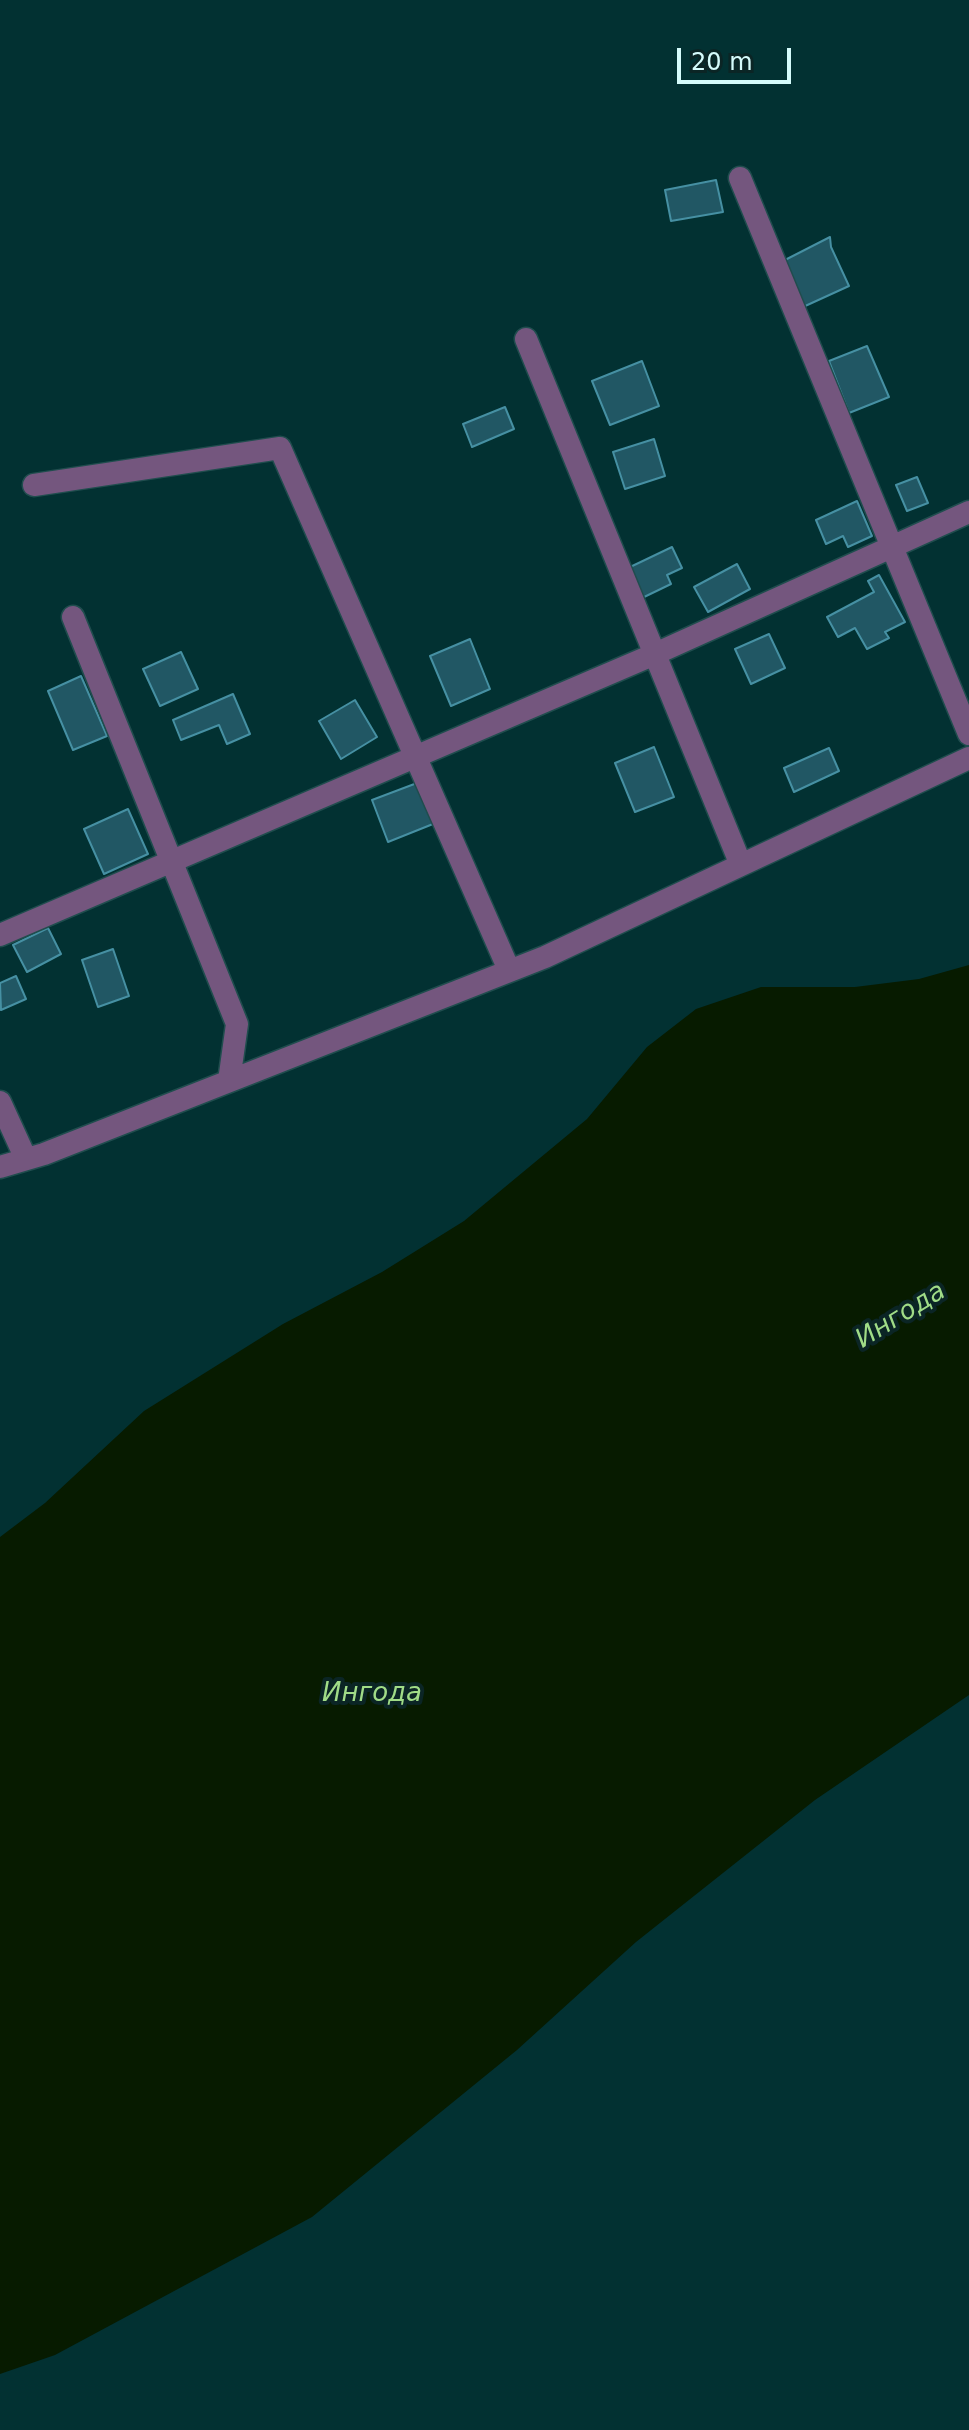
<!DOCTYPE html>
<html>
<head>
<meta charset="utf-8">
<style>
	body { margin:0 }
	#map { position:relative; width:969px; height:2430px; overflow:hidden; background:#023132; font-family:"DejaVu Sans",sans-serif }
	canvas { display:block }
	.scale { position:absolute; left:677px; top:48px; width:114px; height:36px; box-sizing:border-box; border:4px solid #d5fbfb; border-top:0; padding-left:10px; font-size:24px; line-height:28px; white-space:nowrap; color:#d5fbfb; -webkit-text-stroke:6px #0b2525; paint-order:stroke }
</style>
</head>
<body>
<div id="map">
<canvas width="969" height="2430"></canvas>
<div class="scale">20 m</div>
</div>
<script>
const context = document.querySelector('canvas').getContext('2d');
context.lineJoin = 'round';
function paint(path, color) { context.fillStyle = color; context.fill(path, 'evenodd'); }
function strokePath(path, color, width, dash) { context.strokeStyle = color; context.lineWidth = width; context.lineCap = dash ? 'butt' : 'round'; context.setLineDash(dash || []); context.stroke(path); }
function drawText(font, color, halo, rows, align = 'center') {
  context.font = font + ' "DejaVu Sans",sans-serif'; context.lineWidth = 8; context.setLineDash([]); context.textBaseline = 'middle'; context.strokeStyle = halo; context.fillStyle = color; for (const [text, x, y, turn = 0] of rows) {
    context.save(); context.translate(x, y); context.rotate((+turn || 0) * Math.PI / 180); context.textAlign = isNaN(turn) ? turn : align; if (halo) context.strokeText(text, 0, 0); context.fillText(text, 0, 0); context.restore();
  }
}
paint(new Path2D(`
	M969 965V1695L815 1800 636 1942 517 2050 312 2217 55 2355 0 2374V1537L45 1503 144 1411 283 1324 382 1272 464 1221 587 1119 647 1047 696 1009 761 987H855L919 979Z`), '#071b00');
const building = new Path2D(`
	M716 180 723 212 671 221 665 190Z
	M830 237 831 247 849 286 803 307 785 260Z
	M867 346 889 397 849 413 829 361Z
	M642 361 659 406 610 425 592 381Z
	M505 407 514 429 472 447 463 424Z
	M654 439 665 476 625 489 613 452Z
	M917 477 928 503 907 511 896 485Z
	M857 501 872 536 848 547 843 536 826 544 816 520Z
	M672 547 682 568 667 575 671 584 640 599 626 569Z
	M737 564 750 589 708 612 694 587Z
	M879 575 905 622 885 632 889 638 867 649 855 628 838 637 827 617 874 592 868 581Z
	M769 634 785 668 751 684 735 649Z
	M470 639 490 689 451 706 430 656Z
	M181 652 198 689 160 706 143 669Z
	M81 676 107 736 73 750 48 691Z
	M233 694 250 734 227 744 219 725 181 740 173 720Z
	M355 700 377 737 341 759 319 721Z
	M654 747 674 797 635 812 615 763Z
	M829 748 839 771 794 792 784 768Z
	M417 783 433 824 388 842 372 800Z
	M128 809 148 854 104 874 84 829Z
	M48 928 61 954 27 972 13 945Z
	M113 949 129 996 98 1007 82 960Z
	M16 976 26 999 1 1010 0 983Z`);
paint(building, '#215764');
strokePath(building, '#4690a3', 2);
const minor = new Path2D(`
	M740 178 969 734
	M526 339 741 865
	M34 485 280 448 509 970
	M73 617 237 1024 229 1081
	M0 935 655 654 969 512
	M0 1102 26 1159
	M0 1167 44 1154 545 957 969 758`);
strokePath(minor, '#204d4e', 25);
strokePath(minor, '#74567e', 22);
drawText('italic 26px', '#a0dc87', '#0b2525', [
	["Ингода",901,1316,-32],
	["Ингода",372,1694]
]);
</script>
</body>
</html>
